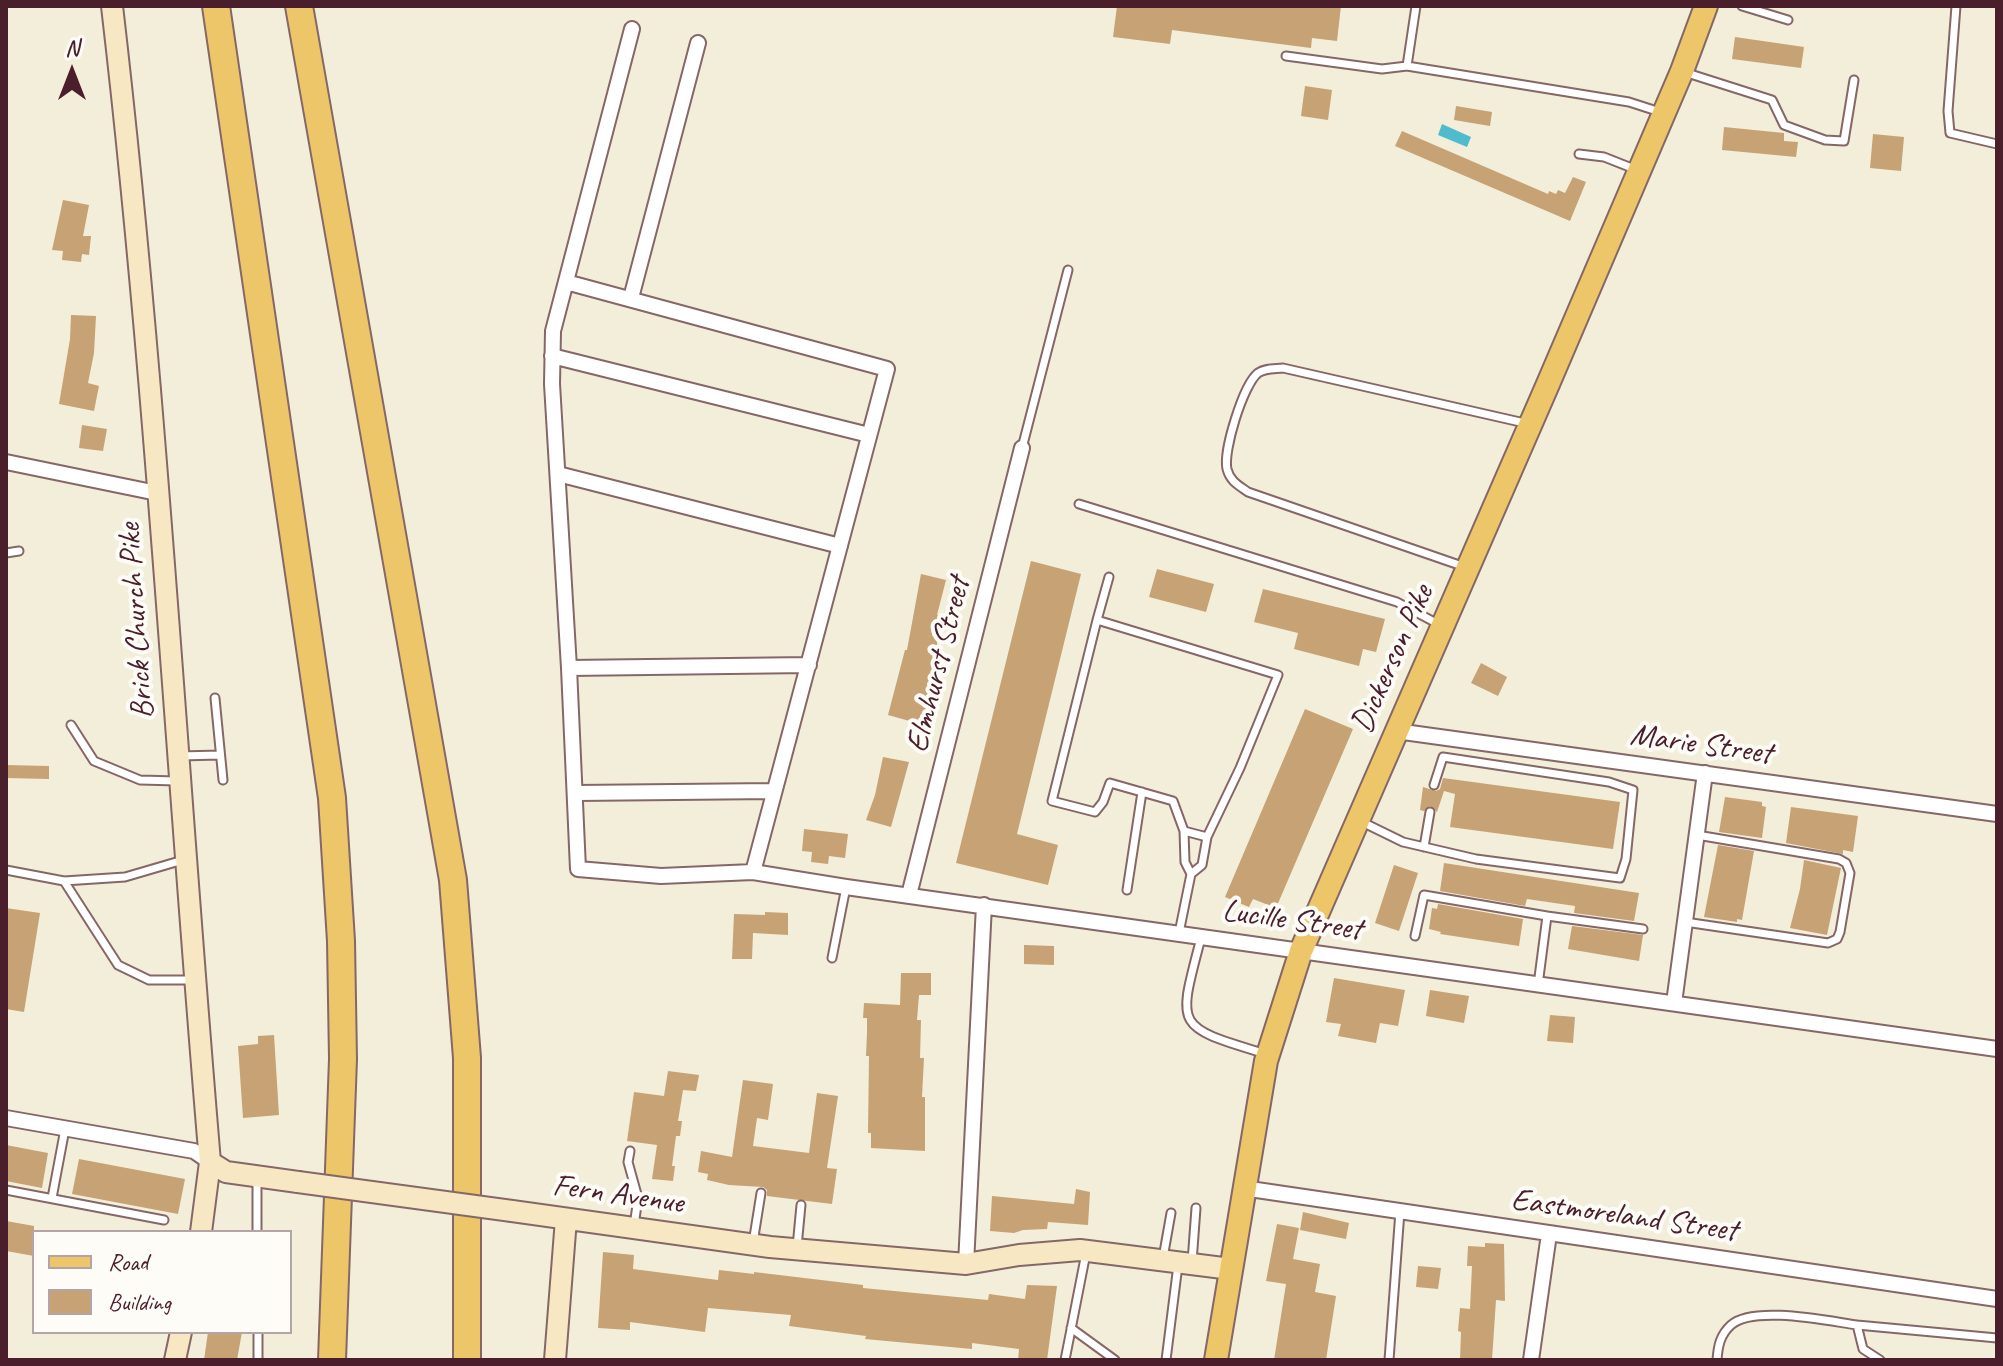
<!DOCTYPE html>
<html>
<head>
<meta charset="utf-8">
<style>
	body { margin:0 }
	#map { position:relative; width:2003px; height:1366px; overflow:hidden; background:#f3eed9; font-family:Caveat,sans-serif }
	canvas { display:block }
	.frame { position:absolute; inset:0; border:8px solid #4a1f2b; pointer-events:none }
	.legend { position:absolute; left:32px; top:1230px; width:260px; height:104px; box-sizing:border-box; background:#fdfcf7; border:2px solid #b5a4a5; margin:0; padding:10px 14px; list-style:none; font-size:24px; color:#4a1f2b }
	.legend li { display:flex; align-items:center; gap:16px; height:40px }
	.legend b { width:40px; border:2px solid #b5a4a5 }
	.north { position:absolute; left:32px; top:32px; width:80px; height:80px; -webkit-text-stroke:6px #fdfcf7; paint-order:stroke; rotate:0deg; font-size:22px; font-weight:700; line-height:32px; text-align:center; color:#4a1f2b }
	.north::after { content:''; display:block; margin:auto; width:28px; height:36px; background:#4a1f2b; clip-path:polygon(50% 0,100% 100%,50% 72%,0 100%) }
</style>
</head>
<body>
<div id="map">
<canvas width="2003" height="1366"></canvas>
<div class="frame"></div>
<ul class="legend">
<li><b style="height:10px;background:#ecc669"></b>Road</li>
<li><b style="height:22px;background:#c6a275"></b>Building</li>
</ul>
<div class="north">N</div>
</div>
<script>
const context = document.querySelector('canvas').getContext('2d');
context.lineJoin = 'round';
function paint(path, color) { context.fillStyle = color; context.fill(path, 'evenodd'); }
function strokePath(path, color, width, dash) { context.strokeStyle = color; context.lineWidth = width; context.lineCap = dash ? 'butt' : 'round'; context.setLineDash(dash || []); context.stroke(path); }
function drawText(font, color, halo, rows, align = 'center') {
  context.font = font + ' Caveat,sans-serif'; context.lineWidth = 8; context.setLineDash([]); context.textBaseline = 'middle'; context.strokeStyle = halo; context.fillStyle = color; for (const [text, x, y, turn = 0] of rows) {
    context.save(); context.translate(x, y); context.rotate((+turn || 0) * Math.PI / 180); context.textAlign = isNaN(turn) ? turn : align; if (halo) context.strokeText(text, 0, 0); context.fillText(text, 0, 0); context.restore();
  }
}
paint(new Path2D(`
	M1442 124 1471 137 1467 147 1438 135Z`), '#51bbce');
paint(new Path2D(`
	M1117 6H1341L1337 41 1312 38 1311 48 1172 30 1170 44 1113 37Z
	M1735 37 1804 47 1801 68 1732 59Z
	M1305 86 1332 90 1328 120 1301 116Z
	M1456 106 1492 112 1490 126 1454 120Z
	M1724 127 1784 133V141L1798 142 1796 157 1722 150Z
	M1402 131 1548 194 1549 191 1556 194 1558 190 1565 193 1573 177 1586 182 1570 221 1395 146Z
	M1873 134 1904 137 1901 171 1870 168Z
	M63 200 89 205 83 236H91L89 255 82 254 81 262 62 260 63 251 52 250Z
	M71 315 96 316 94 353 88 383 99 386 94 411 59 404 70 339Z
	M82 425 107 429 103 451 79 448Z
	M1031 561 1081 574 1017 834 1058 845 1048 885 956 863Z
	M1157 569 1214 584 1206 612 1149 597Z
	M921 574 946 580 937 615 941 616 935 658H937L927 698 931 700 924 725 888 715 905 650H907Z
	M1263 589 1385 619 1376 652 1363 649 1359 666 1294 649 1298 633 1254 622Z
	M1481 663 1507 677 1498 696 1471 683Z
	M1305 709 1353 729 1276 908 1253 899 1249 907 1225 897Z
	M883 757 909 762 891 827 866 820 875 795Z
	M6 765 49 766V779L6 778Z
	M1443 778 1620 802 1613 849 1450 827 1455 794 1444 791 1437 812 1430 806 1424 811 1420 810 1423 787 1436 791 1440 789Z
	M1725 797 1762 802V806L1766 807 1762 838 1719 832Z
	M1791 807 1858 816 1853 852 1843 850V854L1786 843Z
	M804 829 848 834 845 858 829 856 828 864 811 862 812 852 802 851Z
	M1718 845 1754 851 1742 920 1737 919V922L1704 917Z
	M1804 860 1841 868 1827 935 1790 928 1800 889Z
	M1444 863 1639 893 1634 921 1574 913 1575 906 1527 899 1525 906 1440 891Z
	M1394 865 1418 873 1399 931 1375 923Z
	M1438 904 1523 919 1519 946 1440 934 1441 932 1429 929 1432 908 1437 909Z
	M6 908 40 913 24 1012 6 1009Z
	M765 912 788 913V935L753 933 752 959H732L734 914 765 915Z
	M1572 926 1643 935 1639 961 1568 949Z
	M1024 945 1054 946V965L1024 964Z
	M901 973H931V995H919L917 1020H921L920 1058H924L922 1097H925V1151L871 1148V1133H868L869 1056H866L867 1033V1018H863L864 1003 900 1005Z
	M1334 978 1405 990 1398 1026 1380 1023 1376 1043 1338 1036 1341 1024 1326 1022Z
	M1430 990 1469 996 1464 1023 1426 1016Z
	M1550 1015 1575 1017 1573 1043 1547 1041Z
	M274 1035 279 1115 243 1118 238 1046 258 1044V1036Z
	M668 1071 699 1075 696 1091 683 1090 678 1121H682L680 1136H676L672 1166H675L673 1181 652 1179 657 1145 627 1141 634 1092 664 1096Z
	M743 1080 773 1084 768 1120 757 1118 753 1146 809 1153 817 1093 838 1096 827 1168 837 1169 832 1204 767 1196V1190L763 1187 729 1185 707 1180 708 1174 698 1172 701 1151 732 1157Z
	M6 1145 48 1153 42 1188 6 1181Z
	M79 1159 185 1179 178 1214 72 1194Z
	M1076 1189 1090 1192 1088 1225 1048 1222 1047 1229 1023 1230 1014 1233 990 1231 992 1196 1074 1204Z
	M1303 1212 1349 1223 1346 1239 1300 1230Z
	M6 1221 34 1226V1256L6 1251Z
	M1277 1224 1299 1228 1293 1259 1320 1264 1315 1292 1336 1296 1326 1360H1274L1286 1284 1266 1281Z
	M1485 1243 1504 1244 1505 1301 1496 1300 1492 1360H1460L1461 1332 1458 1331 1460 1308 1470 1309 1472 1266H1467L1468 1246 1485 1247Z
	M603 1252 634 1255 633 1269 718 1280 719 1270 754 1274V1272L863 1285V1288L988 1300 989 1294 1025 1299 1027 1285 1057 1286 1047 1360H1018L1019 1349 972 1343V1349L865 1339 866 1336 789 1326 791 1315 708 1308 705 1332 630 1322V1330L598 1328Z
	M1418 1266 1441 1268 1438 1289 1416 1287Z
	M208 1332H242L237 1360H204Z`), '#c6a275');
const lane = new Path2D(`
	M1416 6 1407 66 1629 102 1660 112
	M1742 6 1788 20
	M1956 6 1948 111 1950 133 1997 144
	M1286 56 1382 69 1407 66
	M1684 72 1772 100 1784 125 1825 140 1844 141 1854 80
	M1579 154 1604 157 1637 170
	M1022 448 1068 270
	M1079 504 1397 602 1440 625
	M6 553 19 551
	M1465 567 1248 492C1238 485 1230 481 1227 469 1223 451 1243 385 1258 373 1265 368 1274 369 1283 368L1529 424
	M1097 620 1109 577
	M215 698 223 780
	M71 725 94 761 140 780 177 781
	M179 756 220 755
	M1360 821 1403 842 1476 859 1620 878 1626 859 1633 790 1609 782 1443 757 1434 785
	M1424 847 1430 812
	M6 870 64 881 125 877 183 860
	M1191 874 1202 865 1207 837 1240 768 1278 675 1097 620 1052 801 1095 812 1103 802 1110 783 1173 801 1184 831 1207 837
	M64 881 118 965 149 980H192
	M1127 890 1142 792
	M1685 922 1828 943 1837 939 1840 932 1850 873 1846 863 1839 859 1697 835
	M1179 933 1191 874 1185 862 1184 831
	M1415 936 1424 895 1547 916
	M1201 938C1177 1029 1174 1026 1266 1054
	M832 958 846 887
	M1538 985 1547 916 1643 929
	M630 1151 628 1162 638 1198 634 1226
	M257 1179V1232
	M6 1190 164 1220
	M52 1198 65 1129
	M753 1243 761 1193
	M797 1247 801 1205
	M1163 1258 1171 1213
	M1192 1262 1196 1208
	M1857 1325 1997 1338
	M1071 1328 1115 1360
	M258 1332V1360
	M1065 1360 1086 1253
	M1166 1360 1178 1265
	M1389 1360 1400 1211
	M1717 1360C1718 1346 1720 1335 1731 1325 1753 1305 1828 1321 1857 1325L1863 1349 1880 1360`);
const street = new Path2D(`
	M632 29 553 331 552 384 569 668 578 869 661 876 753 872 846 887 1997 1049
	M566 282 887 369 753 872
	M631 298 698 43
	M552 356 869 435
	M6 462 157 493
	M558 474 840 546
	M569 668 809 665
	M1396 731 1997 814
	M576 793 773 791
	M909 895 1022 448
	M1674 1003 1705 773
	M6 1118 194 1151 210 1162
	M1243 1188 1997 1299
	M966 1264 984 905
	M1531 1360 1549 1234`);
const secondary = new Path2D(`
	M112 6C157 390 177 777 210 1162L201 1232
	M210 1162 226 1172 298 1182
	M512 1211 770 1247 966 1264 1019 1255 1080 1250 1231 1269
	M175 1360 181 1332
	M555 1360 566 1219`);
const primary = new Path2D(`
	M1216 1360 1266 1061 1301 951 1548 384 1682 71 1706 6`);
const highway = new Path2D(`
	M216 6 332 798 341 941 343 1059 332 1360
	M299 6 453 880 467 1058V1360`);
strokePath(lane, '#856768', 11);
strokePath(street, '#856768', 18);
strokePath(secondary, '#856768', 24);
strokePath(primary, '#856768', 26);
strokePath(highway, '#856768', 30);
strokePath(lane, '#fff', 7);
strokePath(street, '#fff', 14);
strokePath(secondary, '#f7e8c3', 20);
strokePath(primary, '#ecc669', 22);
strokePath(highway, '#ecc669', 26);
const secondaryBridge = new Path2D(`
	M298 1182 512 1211`);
strokePath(secondaryBridge, '#856768', 24, []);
strokePath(secondaryBridge, '#f7e8c3', 20);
drawText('32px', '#4a1f2b', '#fdfcf7', [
	["Brick Church Pike",137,621,-94],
	["Dickerson Pike",1393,659,-66],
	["Elmhurst Street",939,665,-76],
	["Marie Street",1701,745,8],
	["Lucille Street",1292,921,8],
	["Fern Avenue",618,1195,8],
	["Eastmoreland Street",1624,1216,8]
]);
</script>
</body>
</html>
